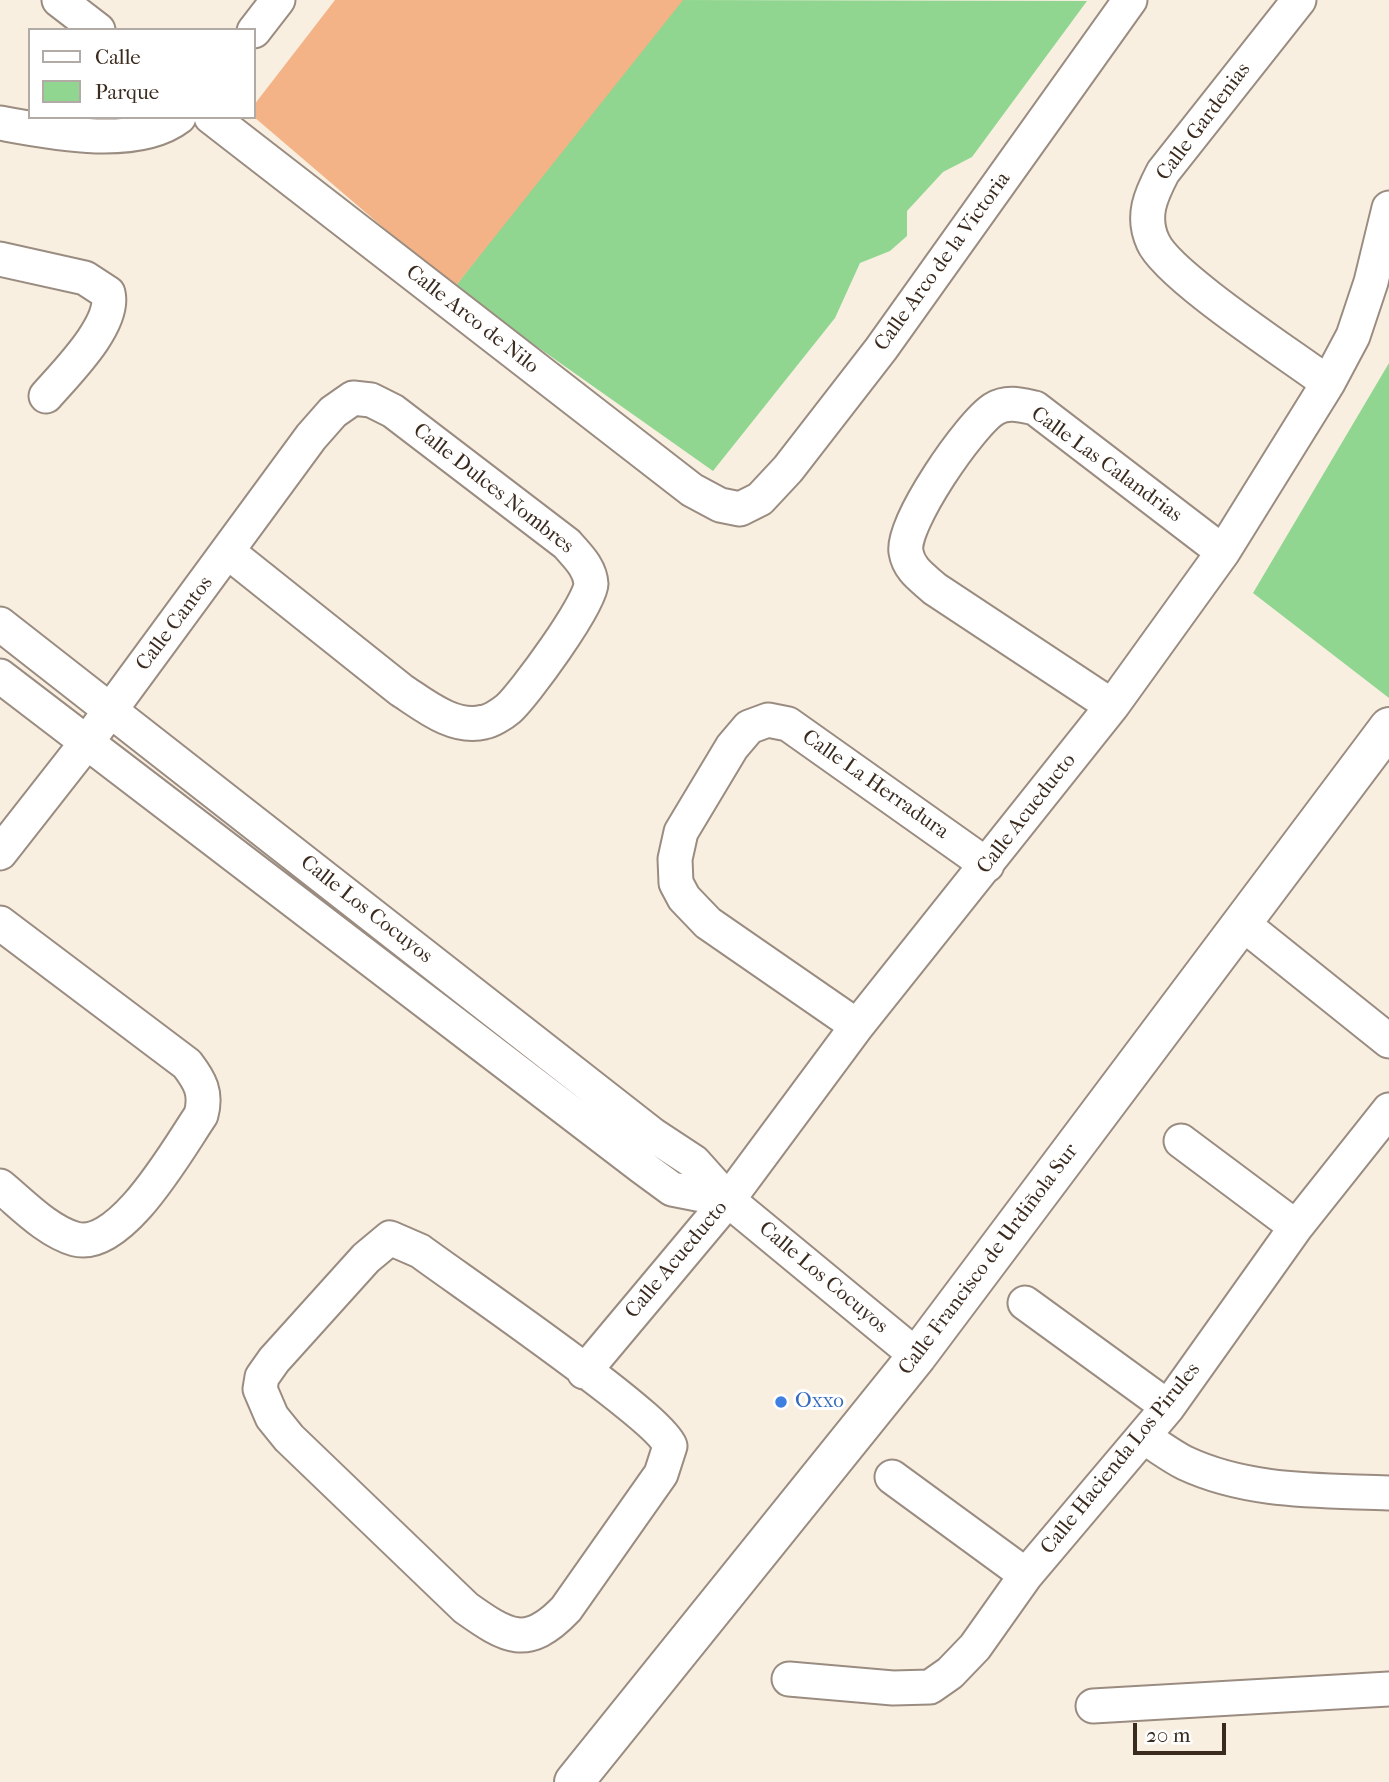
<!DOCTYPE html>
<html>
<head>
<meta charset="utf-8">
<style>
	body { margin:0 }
	#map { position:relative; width:1389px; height:1782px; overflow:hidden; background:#f9efe1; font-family:"IM FELL French Canon",serif }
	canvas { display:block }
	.legend { position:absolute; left:28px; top:28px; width:228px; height:91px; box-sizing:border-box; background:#fff; border:2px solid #b1aaa5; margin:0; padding:9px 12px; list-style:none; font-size:21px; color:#3b2a1e }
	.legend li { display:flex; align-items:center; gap:14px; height:35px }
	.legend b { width:35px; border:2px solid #b1aaa5 }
	.scale { position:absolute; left:1133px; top:1723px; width:93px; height:32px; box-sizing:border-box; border:4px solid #3b2a1e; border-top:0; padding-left:9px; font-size:21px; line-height:24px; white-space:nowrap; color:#3b2a1e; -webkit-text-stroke:5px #fff; paint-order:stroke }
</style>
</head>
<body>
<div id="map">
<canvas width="1389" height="1782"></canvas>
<ul class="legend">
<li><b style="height:9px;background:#fff"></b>Calle</li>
<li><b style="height:19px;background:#90d690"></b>Parque</li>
</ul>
<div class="scale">20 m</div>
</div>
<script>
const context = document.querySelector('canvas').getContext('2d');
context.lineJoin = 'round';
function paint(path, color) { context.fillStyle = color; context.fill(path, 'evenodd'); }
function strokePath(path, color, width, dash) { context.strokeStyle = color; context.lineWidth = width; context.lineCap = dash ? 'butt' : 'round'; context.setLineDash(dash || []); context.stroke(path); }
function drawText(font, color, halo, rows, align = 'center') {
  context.font = font + ' "IM FELL French Canon",serif'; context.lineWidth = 6; context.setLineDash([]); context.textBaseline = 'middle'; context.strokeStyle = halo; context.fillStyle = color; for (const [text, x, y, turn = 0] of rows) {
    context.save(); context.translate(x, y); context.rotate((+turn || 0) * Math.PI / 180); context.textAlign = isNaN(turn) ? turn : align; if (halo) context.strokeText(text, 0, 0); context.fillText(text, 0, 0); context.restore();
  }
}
paint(new Path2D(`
	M677 0 1087 1 972 157 943 172 907 211V236L890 251 860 263 835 318 713 471 454 288Z
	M1389 363V698L1253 593Z`), '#90d690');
paint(new Path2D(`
	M335 0H683L454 288 254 117V105Z`), '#f4b386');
const minor = new Path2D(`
	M59 0 98 30
	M1299 0 1163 172C1151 195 1141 216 1153 242 1168 276 1292 356 1328 383
	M254 31 278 0
	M211 117 692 490 720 505 740 509 760 499 788 469 881 349 1130 0
	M0 123C49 132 136 150 179 117
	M0 259 85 278 108 293C116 324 66 373 46 396
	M0 624 653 1135 694 1162 728 1200 917 1356
	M0 676 642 1167 672 1189 728 1200
	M1112 706 935 589C923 578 909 570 906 552 901 524 970 424 994 409 1007 401 1021 405 1035 408L1223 552
	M0 853 87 742 311 437 333 412 353 398 371 400 393 411 567 544C577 556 590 567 591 584 591 603 524 695 508 709 502 714 491 721 484 722 454 730 424 705 401 690L228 552
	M0 923 187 1064C200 1081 207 1093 201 1115 179 1147 121 1252 75 1239 47 1231 22 1204 0 1186
	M1243 924 1389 1041
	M857 1026 708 923 684 898 676 883 675 859 681 832 732 747 749 727 768 720 788 724 987 865
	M1181 1141 1296 1227
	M390 1238 420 1251C459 1280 659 1416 670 1446L661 1474 566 1609C527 1650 507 1637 466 1608L289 1438 272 1417 260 1389 262 1377 274 1360 366 1258Z
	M1025 1303 1168 1407
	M584 1372 728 1200 857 1026 1112 706 1223 552 1328 383 1353 336 1371 282 1389 208
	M1143 1437C1157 1445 1171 1456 1185 1463 1249 1493 1321 1490 1389 1493
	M892 1477 1026 1575
	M789 1679 893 1688 930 1687 950 1673 975 1647 1026 1575 1168 1407 1296 1227 1389 1110
	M1093 1706 1389 1689`);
const tertiary = new Path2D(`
	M574 1782 917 1356 1389 727`);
strokePath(minor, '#9a8c80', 37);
strokePath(tertiary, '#9a8c80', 42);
strokePath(minor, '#fff', 33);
strokePath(tertiary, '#fff', 38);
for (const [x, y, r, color] of [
	[781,1402,7,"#3f7fe0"]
]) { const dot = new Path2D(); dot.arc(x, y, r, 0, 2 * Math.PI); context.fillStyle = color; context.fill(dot); strokePath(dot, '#fff', 2.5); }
drawText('21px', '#3b2a1e', '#fff', [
	["Calle Gardenias",1204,122,-53],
	["Calle Arco de la Victoria",943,262,-54],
	["Calle Arco de Nilo",472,320,38],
	["Calle Las Calandrias",1106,465,36],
	["Calle Dulces Nombres",493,489,38],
	["Calle Cantos",175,624,-53],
	["Calle La Herradura",875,785,35],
	["Calle Acueducto",1027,814,-52],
	["Calle Los Cocuyos",366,910,38],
	["Calle Acueducto",677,1260,-50],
	["Calle Francisco de Urdiñola Sur",989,1260,-53],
	["Calle Los Cocuyos",823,1278,40],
	["Calle Hacienda Los Pirules",1121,1459,-51]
]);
drawText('21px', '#366cbe', '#fff', [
	["Oxxo",795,1402]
], 'left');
</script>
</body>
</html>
